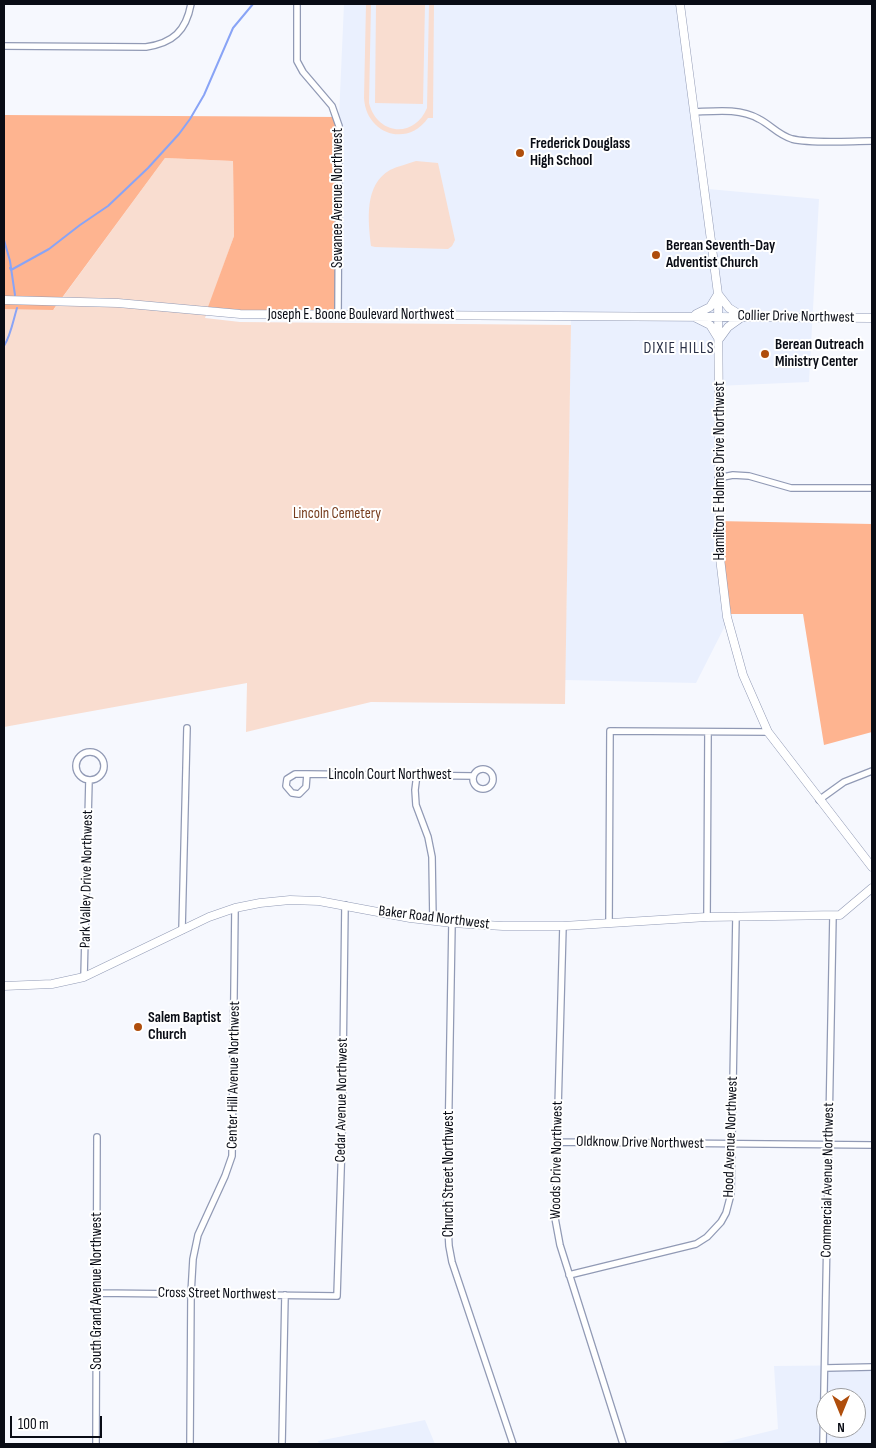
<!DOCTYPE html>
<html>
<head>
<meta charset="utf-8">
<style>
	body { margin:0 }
	#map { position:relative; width:876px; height:1448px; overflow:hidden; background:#f6f8fe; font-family:"Sofia Sans Condensed",sans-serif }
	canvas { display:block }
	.frame { position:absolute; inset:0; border:5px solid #090c15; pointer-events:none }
	.north { position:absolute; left:816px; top:1388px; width:50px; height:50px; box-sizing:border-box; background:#fff; border:1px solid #9d9ea1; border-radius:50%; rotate:180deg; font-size:14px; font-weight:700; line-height:20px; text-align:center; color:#090c15 }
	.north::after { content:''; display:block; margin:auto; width:18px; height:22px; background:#af4e0c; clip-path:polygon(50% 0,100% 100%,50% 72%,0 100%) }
	.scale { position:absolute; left:10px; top:1416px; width:92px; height:22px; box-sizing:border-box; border:2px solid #090c15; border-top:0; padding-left:6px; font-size:15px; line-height:18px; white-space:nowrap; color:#090c15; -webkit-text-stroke:4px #fff; paint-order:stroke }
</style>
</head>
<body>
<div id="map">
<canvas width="876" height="1448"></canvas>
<div class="frame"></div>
<div class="north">N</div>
<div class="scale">100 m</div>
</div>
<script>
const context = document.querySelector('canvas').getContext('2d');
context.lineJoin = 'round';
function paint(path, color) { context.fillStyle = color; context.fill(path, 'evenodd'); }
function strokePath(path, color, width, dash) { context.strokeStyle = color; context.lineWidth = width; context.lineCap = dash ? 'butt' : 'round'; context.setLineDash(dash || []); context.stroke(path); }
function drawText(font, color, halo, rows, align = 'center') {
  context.font = font + ' "Sofia Sans Condensed",sans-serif'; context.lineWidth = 4; context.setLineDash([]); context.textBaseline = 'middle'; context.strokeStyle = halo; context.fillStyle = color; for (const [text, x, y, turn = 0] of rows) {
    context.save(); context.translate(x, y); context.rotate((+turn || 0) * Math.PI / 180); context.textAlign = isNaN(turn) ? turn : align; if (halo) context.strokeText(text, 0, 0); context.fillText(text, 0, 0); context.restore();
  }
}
paint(new Path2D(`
	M344 4H679L708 189 819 199 809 382 716 386V521L731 614 696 683 565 680 571 314 336 311 339 117Z
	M872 1365V1444H717L778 1429 774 1366ZM826 1398H856V1428H826Z
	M425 1420 435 1444H319L318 1441Z`), '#eaf0fe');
paint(new Path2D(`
	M366 4H371L369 103C377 135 414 139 427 108L429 4H434L433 118H428C407 148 366 134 364 98Z
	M376 4H425L423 104 375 103Z
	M165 158 233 161 234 236 205 318 240 322 571 325 565 704 371 702 246 732 247 683 4 727V309H54Z
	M416 161 438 163 455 240 452 246 448 249 375 247 371 246C368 220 364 185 390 170 398 166 408 164 416 161Z`), '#f9ddd0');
paint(new Path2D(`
	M4 115 339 117 336 311 240 310 208 307 234 236 233 161 165 158 53 310 4 309Z
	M716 521 872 524V732L824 745 803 614H731Z`), '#feb490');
strokePath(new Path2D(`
	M4 240 10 261 15 295
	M10 268 11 270 49 249 80 225 108 206 148 168 179 134 190 119 204 95 233 28 253 4
	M4 346C11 335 13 321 17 308`), '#89a4f6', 2);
const street = new Path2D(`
	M297 4V61L303 72 332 106 339 126 338 315
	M4 46 146 47C173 43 186 31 191 4
	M695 112C716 111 740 108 759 119 771 125 778 135 792 139 812 144 850 141 872 141
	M718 478 733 475 749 476 791 488H872
	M76 766a14 14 0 1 1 28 0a14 14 0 1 1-28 0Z
	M473 779a10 10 0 1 1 20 0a10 10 0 1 1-20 0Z
	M295 774H307L306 787 299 794 292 793 286 786 287 779Z
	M307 774 473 776
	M417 774 415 790 416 805 428 837 432 857 433 921
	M819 800 844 782 872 771
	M707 917 708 732
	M452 923 447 1210 449 1246 452 1262 513 1444
	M609 923 610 731 768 732
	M563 926 555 1218 560 1245 623 1444
	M182 930 187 728
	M84 977 89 780
	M557 1142 872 1145
	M569 1275 696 1244 707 1237 721 1222 726 1213 731 1194 736 916
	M97 1293 337 1296 342 1139 345 905
	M825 1368 872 1367
	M96 1444 97 1137
	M190 1444 191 1294 193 1259 198 1235 225 1176 232 1156 235 908
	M282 1444 285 1295
	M823 1444 833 915`);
const secondary = new Path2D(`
	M680 4 718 294 720 558 727 617 743 675 768 732 872 867
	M718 294 729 308 742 316
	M4 300 118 303 240 314 872 318
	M696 314 710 307 718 294
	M696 318 710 325 718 338
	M720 338 728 327 742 317
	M4 986 52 984 84 977 209 917 235 908 260 903 290 900 319 901 410 918 452 923 503 926H563L707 917 840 915 872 888`);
strokePath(street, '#919ab5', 8);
strokePath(secondary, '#919ab5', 9);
strokePath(street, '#fff', 5.5);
strokePath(secondary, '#fff', 8);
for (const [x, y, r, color] of [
	[520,153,5,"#af4e0c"],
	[656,255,5,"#af4e0c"],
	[765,354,5,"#af4e0c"],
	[138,1027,5,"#af4e0c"]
]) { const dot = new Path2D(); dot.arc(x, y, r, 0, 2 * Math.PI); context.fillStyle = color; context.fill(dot); strokePath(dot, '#fff', 2); }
drawText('bold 15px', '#090c15', '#fff', [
	["Frederick Douglass",530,144],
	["High School",530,161],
	["Berean Seventh-Day",666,246],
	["Adventist Church",666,263],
	["Berean Outreach",775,345],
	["Ministry Center",775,362],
	["Salem Baptist",148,1018],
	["Church",148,1035]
], 'left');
drawText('15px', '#090c15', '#fff', [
	["Sewanee Avenue Northwest",338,198,-90],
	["Joseph E. Boone Boulevard Northwest",361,315],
	["Collier Drive Northwest",796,317,1],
	["Hamilton E Holmes Drive Northwest",720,471,-90],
	["Lincoln Court Northwest",390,775],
	["Park Valley Drive Northwest",87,879,-89],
	["Baker Road Northwest",434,918,7],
	["Center Hill Avenue Northwest",234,1075,-89],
	["Cedar Avenue Northwest",342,1100,-89],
	["Hood Avenue Northwest",731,1137,-88],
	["Oldknow Drive Northwest",640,1143,1],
	["Woods Drive Northwest",557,1160,-89],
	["Church Street Northwest",449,1174,-90],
	["Commercial Avenue Northwest",828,1180,-89],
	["South Grand Avenue Northwest",97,1291,-90],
	["Cross Street Northwest",217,1294,1]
]);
drawText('15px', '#773d1e', '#fff', [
	["Lincoln Cemetery",337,514]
]);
context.letterSpacing = '1px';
drawText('16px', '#282f45', '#fff', [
	["DIXIE HILLS",679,349]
]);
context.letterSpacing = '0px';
</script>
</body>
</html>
